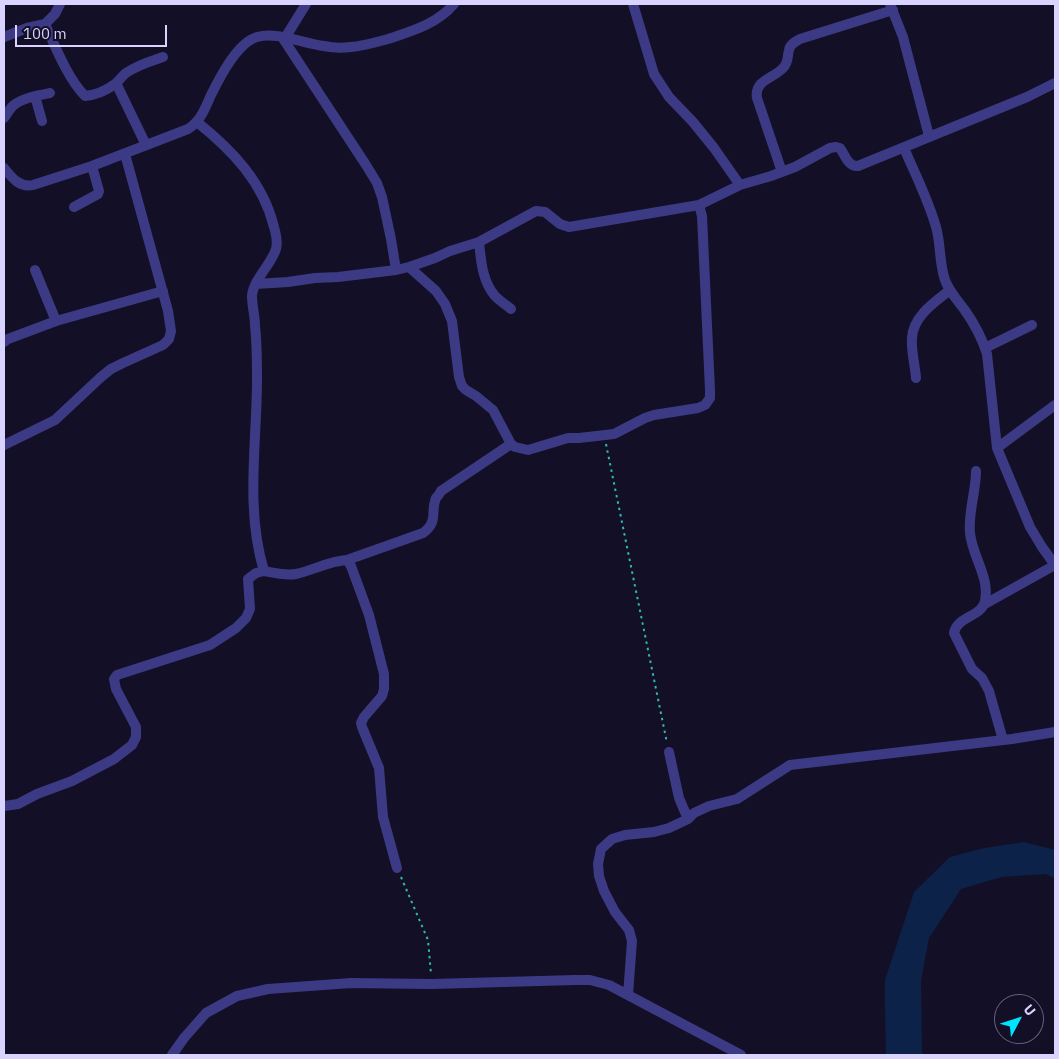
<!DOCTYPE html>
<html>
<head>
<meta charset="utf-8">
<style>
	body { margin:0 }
	#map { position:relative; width:1059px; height:1059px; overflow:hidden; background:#130f26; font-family:"IBM Plex Sans",sans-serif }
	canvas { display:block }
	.frame { position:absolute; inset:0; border:5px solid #d9d4ff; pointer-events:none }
	.north { position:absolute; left:994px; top:994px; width:50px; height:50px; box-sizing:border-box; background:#130f26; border:1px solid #625e7d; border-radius:50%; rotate:50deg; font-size:14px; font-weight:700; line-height:20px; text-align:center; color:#d9d4ff }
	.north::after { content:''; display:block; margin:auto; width:18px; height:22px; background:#00e5ff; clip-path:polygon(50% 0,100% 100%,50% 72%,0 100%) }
	.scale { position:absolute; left:15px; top:25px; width:152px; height:22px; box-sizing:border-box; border:2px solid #d9d4ff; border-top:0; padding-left:6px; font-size:15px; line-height:18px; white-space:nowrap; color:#d9d4ff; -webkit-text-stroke:4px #130f26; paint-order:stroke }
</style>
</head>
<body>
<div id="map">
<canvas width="1059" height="1059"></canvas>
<div class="frame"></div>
<div class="north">U</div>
<div class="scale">100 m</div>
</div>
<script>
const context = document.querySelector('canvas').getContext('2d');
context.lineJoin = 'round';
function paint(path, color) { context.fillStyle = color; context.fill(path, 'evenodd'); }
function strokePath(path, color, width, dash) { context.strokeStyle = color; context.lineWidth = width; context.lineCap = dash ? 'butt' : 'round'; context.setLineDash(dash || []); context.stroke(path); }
paint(new Path2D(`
	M1024 842 1055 850V878L1045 874 1002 877 961 889 929 938 921 981 922 1055H886L885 1007V980L914 892 950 857 984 848Z`), '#0c2248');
strokePath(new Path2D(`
	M606 444 667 743
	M401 877 428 940 431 974`), '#2fb8b0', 2, [2.5, 4]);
strokePath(new Path2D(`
	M633 4 654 74 669 97 693 122 714 148 740 185
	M890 4 903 37 929 136
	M45 24C55 46 68 79 85 96 95 95 107 90 115 84 119 81 122 76 126 73 137 65 151 61 163 57
	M4 37 27 28 45 24 55 14 60 4
	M282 37 366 165 377 183 382 197 391 239 396 270
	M285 38 306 4
	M116 83 146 145
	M35 96 42 121
	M4 118C7 114 10 108 14 105 22 98 39 95 50 93
	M197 122C232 150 263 182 274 227 276 234 278 242 276 249 271 265 253 280 252 296 252 306 255 316 255 326 257 343 257 362 257 379 257 443 245 508 264 571 274 573 286 576 296 574 314 570 329 561 347 560L351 566 369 615 384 674V689L382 696 364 717 361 723 362 727 379 768 383 817 397 868
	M904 148C915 174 928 199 936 227 941 244 939 263 945 280 949 291 957 300 964 309 974 323 982 338 987 354L997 448 1030 527 1042 547 1055 565
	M4 168C12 178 20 188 33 185L92 166 188 129C201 121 205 108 211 95 220 77 237 43 257 37 277 31 304 44 324 46 333 48 342 48 351 47 364 46 376 42 388 39 412 31 437 24 454 4
	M782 172 757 98C754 80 773 79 783 68 789 62 787 57 789 50 790 44 795 42 800 39L893 10
	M74 207 98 194 99 191 92 166
	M479 242C481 260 482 281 495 296 500 301 506 305 511 309
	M409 267 436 291 445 304 452 321 459 377 462 386 466 390 476 396 493 410 511 444 515 447 528 450 568 438H579L614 434 645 418 654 415 698 408 705 405 710 398V390L702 216 699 205 740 185 771 176 795 167 830 148 836 147 840 148C845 155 848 167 858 166L1027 97 1055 83
	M35 270 56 321
	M256 284 288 282 315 278 338 277 396 270 409 267 435 258 450 251 479 242 536 211 545 212 560 224 569 227 699 205
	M4 342 8 339 56 321 163 291
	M985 348 1032 325
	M916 378C915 365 911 351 912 338 913 316 935 302 950 290
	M4 445 55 420 101 377 111 369 123 363 163 345 169 339 171 331 168 311 125 154
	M997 448 1055 405
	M976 471C976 492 968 512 970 533 972 556 990 577 985 601 982 617 957 616 954 633L972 669 982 678 989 691 1003 740
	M347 560 423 533C439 521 430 512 436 498 438 496 440 493 441 491L511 444
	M985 604 1055 565
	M669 752 679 798 688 819
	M4 806 18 804 37 794 72 781 114 759 132 745 136 737V727L116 689 114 679 117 675 210 645 236 628 246 618 250 609 248 579 256 573 264 571
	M628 995 632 941 629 930 615 912 604 891 599 876 598 864 601 849 612 839 625 835 654 832 669 828 688 819 694 813 709 806 737 799 790 765 1012 739 1055 732
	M172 1055 184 1038 206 1013 237 996 268 989 351 983 432 984 575 980H590L609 985 741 1055`), '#3d3a85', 10);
</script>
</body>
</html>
